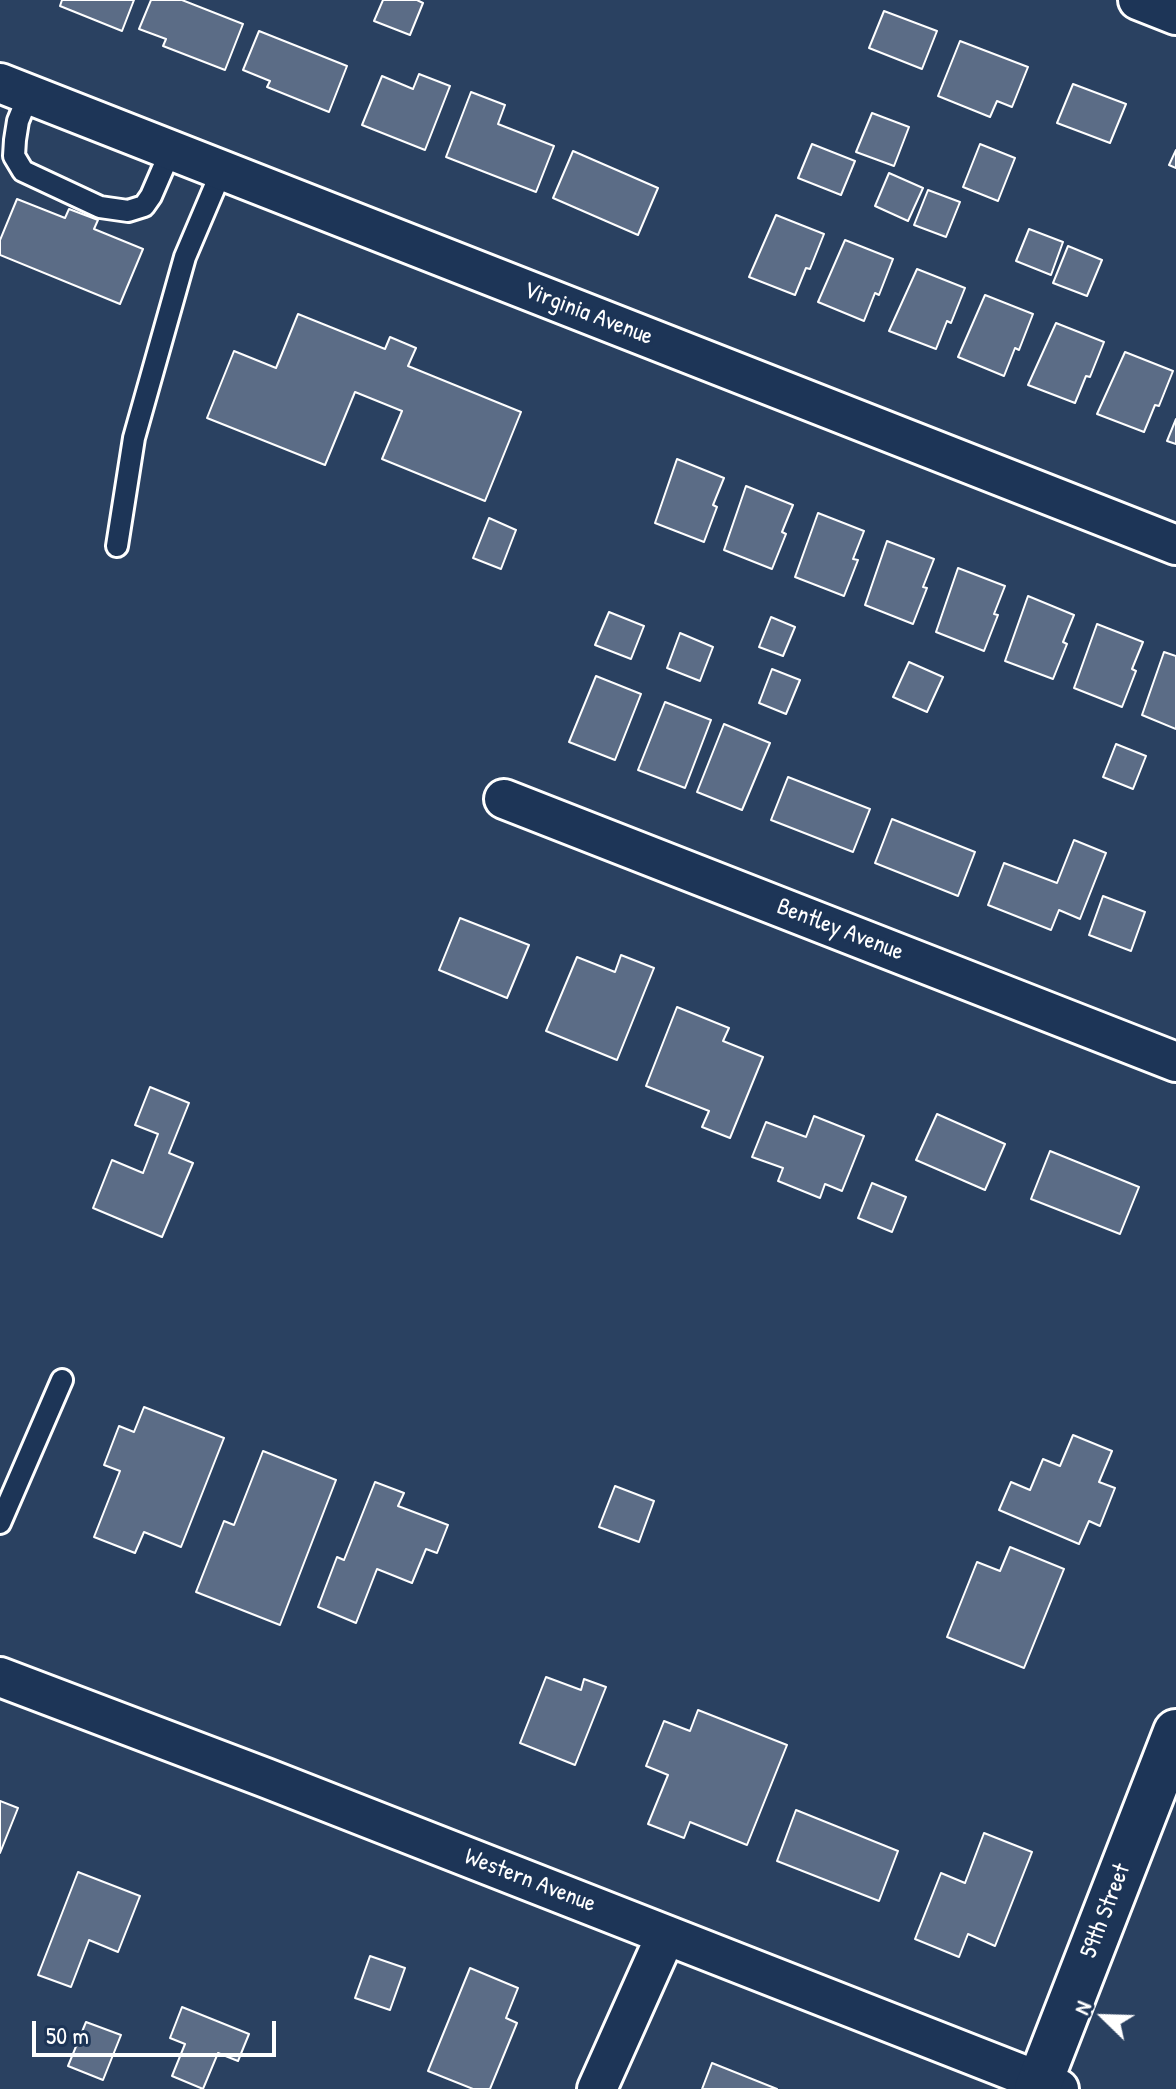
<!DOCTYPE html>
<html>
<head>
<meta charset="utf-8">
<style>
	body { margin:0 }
	#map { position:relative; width:1176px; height:2089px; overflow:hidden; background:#2a4161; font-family:"Patrick Hand",sans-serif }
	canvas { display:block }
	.north { position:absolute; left:1064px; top:1977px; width:80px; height:80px; -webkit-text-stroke:6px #1d3557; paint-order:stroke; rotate:293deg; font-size:22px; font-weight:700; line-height:32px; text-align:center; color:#fff }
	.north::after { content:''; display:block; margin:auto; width:28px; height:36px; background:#fff; clip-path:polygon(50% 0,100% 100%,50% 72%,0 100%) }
	.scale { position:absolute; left:32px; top:2021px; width:244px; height:36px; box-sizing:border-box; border:4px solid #fff; border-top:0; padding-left:10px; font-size:24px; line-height:28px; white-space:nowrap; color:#fff; -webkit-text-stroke:6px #1d3557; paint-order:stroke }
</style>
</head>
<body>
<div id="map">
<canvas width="1176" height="2089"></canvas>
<div class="north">N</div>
<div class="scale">50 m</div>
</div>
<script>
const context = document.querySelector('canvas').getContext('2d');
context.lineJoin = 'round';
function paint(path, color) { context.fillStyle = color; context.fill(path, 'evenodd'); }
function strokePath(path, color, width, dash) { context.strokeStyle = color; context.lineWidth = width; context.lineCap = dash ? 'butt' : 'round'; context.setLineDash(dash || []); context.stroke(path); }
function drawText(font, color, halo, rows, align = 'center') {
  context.font = font + ' "Patrick Hand",sans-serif'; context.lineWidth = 6; context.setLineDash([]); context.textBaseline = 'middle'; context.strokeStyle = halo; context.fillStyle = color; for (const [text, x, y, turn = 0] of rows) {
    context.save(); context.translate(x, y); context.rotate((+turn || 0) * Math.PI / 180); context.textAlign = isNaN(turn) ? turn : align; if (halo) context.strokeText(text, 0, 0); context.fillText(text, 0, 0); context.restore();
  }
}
const building = new Path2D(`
	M62 0H134L122 31 60 6Z
	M151 0H182L243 24 225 70 163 46 166 39 139 29Z
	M383 0H417L423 3 410 35 374 21Z
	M884 11 937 31 922 69 869 48Z
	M259 31 347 66 329 112 267 87 270 81 243 70Z
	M960 41 1028 67 1012 107 997 101 990 117 938 96Z
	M419 74 450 86 425 150 362 125 382 76 413 89Z
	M1073 84 1126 104 1110 143 1057 123Z
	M471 92 505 105 498 124 554 146 536 192 446 157Z
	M872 113 909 127 894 166 856 152Z
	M812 144 855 161 841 195 798 178Z
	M980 144 1015 158 998 201 963 187Z
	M1176 150V168L1169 165Z
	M573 151 658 188 638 235 553 198Z
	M889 173 923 188 908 221 875 206Z
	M928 190 960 202 946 237 914 225Z
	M17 199 65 218 69 209 98 220 94 229 143 249 120 304 0 255V240Z
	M776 215 824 234 810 269 806 268 795 295 749 277Z
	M1029 229 1063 242 1051 275 1016 261Z
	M845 240 893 259 879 295 875 293 864 321 818 302Z
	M1068 246 1102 260 1087 296 1053 283Z
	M917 269 965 288 951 323 947 321 936 349 889 331Z
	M985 295 1033 314 1019 350 1015 348 1004 376 958 357Z
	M298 314 385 349 390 337 416 348 408 366 521 412 485 501 382 459 402 411 355 392 325 465 207 418 234 351 276 368Z
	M1056 323 1104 342 1090 377 1086 376 1075 403 1028 385Z
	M1125 352 1173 371 1159 406 1155 405 1144 432 1097 414Z
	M1176 419V444L1167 441Z
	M677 459 724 478 713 505 717 507 704 542 655 523Z
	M746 486 793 505 782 532 786 534 772 569 724 550Z
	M818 513 864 531 853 559 858 560 844 596 795 577Z
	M489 518 516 530 501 569 473 558Z
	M887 541 934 559 923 587 927 588 913 624 865 605Z
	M958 568 1005 586 994 614 998 615 984 651 936 632Z
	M1028 596 1074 615 1063 642 1067 644 1053 679 1005 661Z
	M609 612 644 626 631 659 595 645Z
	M771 617 795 627 783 656 759 647Z
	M1097 624 1143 642 1132 669 1136 671 1122 707 1074 688Z
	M680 633 713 647 700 681 667 668Z
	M1164 652 1176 656V729L1142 715Z
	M909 662 943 677 927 712 893 697Z
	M772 669 800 680 786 714 759 703Z
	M596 676 641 694 615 760 569 742Z
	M665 702 711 720 685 788 638 770Z
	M724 724 770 743 742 810 697 792Z
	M1116 744 1146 756 1133 789 1103 777Z
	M788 777 870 809 853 852 771 820Z
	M892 819 975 852 958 896 875 863Z
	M1074 840 1106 853 1080 919 1059 910 1051 930 988 905 1004 863 1057 883Z
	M1103 896 1145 912 1131 951 1089 935Z
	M460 918 529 945 507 998 439 970Z
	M621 955 654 968 617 1060 546 1031 577 957 615 972Z
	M677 1007 729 1028 723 1041 763 1057 730 1138 702 1127 709 1111 646 1086Z
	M150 1087 189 1103 169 1153 193 1163 162 1237 93 1208 112 1160 143 1173 158 1134 135 1125Z
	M937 1114 1005 1144 985 1190 916 1160Z
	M814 1116 864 1136 842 1191 825 1184 820 1198 778 1181 783 1168 752 1157 766 1122 806 1137Z
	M1050 1151 1139 1187 1120 1234 1031 1199Z
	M872 1183 906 1197 892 1232 858 1218Z
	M144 1407 224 1438 181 1547 144 1532 135 1553 94 1537 120 1471 104 1465 119 1426 134 1432Z
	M1073 1435 1112 1451 1099 1482 1115 1488 1100 1526 1089 1521 1079 1544 999 1510 1011 1482 1030 1490 1043 1459 1060 1466Z
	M263 1451 336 1480 280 1625 196 1592 224 1521 234 1525Z
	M375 1482 404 1493 398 1506 448 1525 437 1553 426 1549 412 1583 377 1569 356 1623 318 1607 337 1557 344 1560Z
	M615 1486 654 1501 639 1542 599 1527Z
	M1010 1547 1064 1569 1024 1668 947 1637 977 1562 1000 1571Z
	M546 1677 581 1690 584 1679 606 1687 575 1765 520 1743Z
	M698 1710 787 1745 747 1845 690 1822 684 1838 648 1824 668 1775 646 1766 664 1721 690 1731Z
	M0 1801 18 1808 0 1853Z
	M796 1810 898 1851 879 1901 777 1861Z
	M984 1833 1032 1852 995 1946 968 1934 959 1957 915 1939 941 1873 965 1883Z
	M78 1872 140 1896 118 1952 89 1940 71 1987 38 1975Z
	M370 1956 405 1968 390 2010 355 1998Z
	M470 1968 518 1988 506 2018 517 2023 490 2089H473L428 2071Z
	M182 2007 249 2034 238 2061 218 2053 203 2089 172 2076 185 2044 170 2038Z
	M86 2022 121 2035 103 2080 68 2066Z
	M712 2063 777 2089H702Z`);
paint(building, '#5b6c86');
strokePath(building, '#fff', 2);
const service = new Path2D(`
	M29 94 18 121 15 140 14 156 23 171 100 207 128 211 144 206 151 196 171 150
	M117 546 134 438 185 257 222 170
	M0 1523 62 1380`);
const minor = new Path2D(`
	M1138 0 1176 15
	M0 83 1176 545
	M504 799 1176 1062
	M0 1677 266 1778 1059 2089
	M597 2089 666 1935`);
const tertiary = new Path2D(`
	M1037 2089 1176 1732`);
strokePath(service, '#fff', 26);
strokePath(minor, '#fff', 44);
strokePath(tertiary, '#fff', 50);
strokePath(service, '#1d3557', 20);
strokePath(minor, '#1d3557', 38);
strokePath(tertiary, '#1d3557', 44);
drawText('24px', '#fff', '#1d3557', [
	["Virginia Avenue",588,314,21],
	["Bentley Avenue",840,930,21],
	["Western Avenue",530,1881,21],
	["59th Street",1106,1911,-69]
]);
</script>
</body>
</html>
